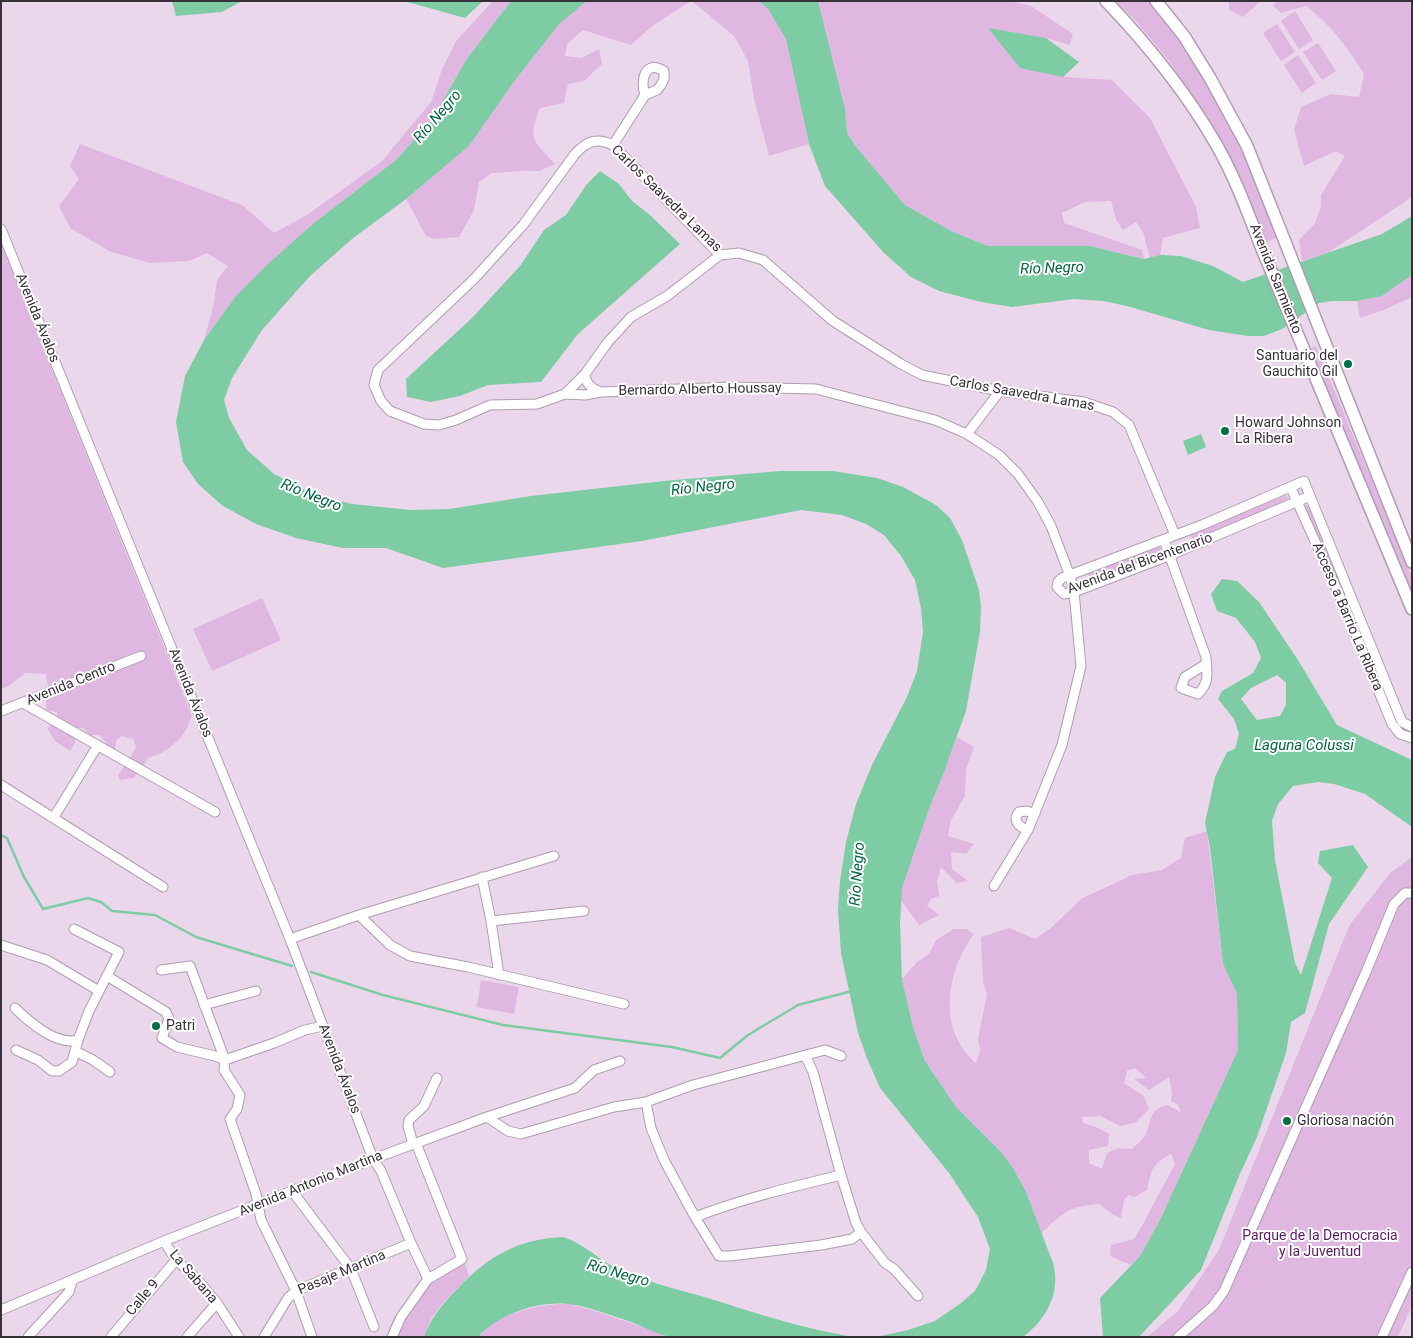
<!DOCTYPE html>
<html>
<head>
<meta charset="utf-8">
<style>
	body { margin:0 }
	#map { position:relative; width:1413px; height:1338px; overflow:hidden; background:#ebd7ec; font-family:Roboto,sans-serif }
	canvas { display:block }
	.frame { position:absolute; inset:0; border:2px solid #383038; pointer-events:none }
</style>
</head>
<body>
<div id="map">
<canvas width="1413" height="1338"></canvas>
<div class="frame"></div>
</div>
<script>
const context = document.querySelector('canvas').getContext('2d');
context.lineJoin = 'round';
function paint(path, color) { context.fillStyle = color; context.fill(path, 'evenodd'); }
function strokePath(path, color, width, dash) { context.strokeStyle = color; context.lineWidth = width; context.lineCap = dash ? 'butt' : 'round'; context.setLineDash(dash || []); context.stroke(path); }
function drawText(font, color, halo, rows, align = 'center') {
  context.font = font + ' Roboto,sans-serif'; context.lineWidth = 4; context.setLineDash([]); context.textBaseline = 'middle'; context.strokeStyle = halo; context.fillStyle = color; for (const [text, x, y, turn = 0] of rows) {
    context.save(); context.translate(x, y); context.rotate((+turn || 0) * Math.PI / 180); context.textAlign = isNaN(turn) ? turn : align; if (halo) context.strokeText(text, 0, 0); context.fillText(text, 0, 0); context.restore();
  }
}
paint(new Path2D(`
	M493 1H511L466 60 432 120 396 160 314 223 269 263 236 296 204 340 214 303 217 280 228 266 207 253 189 261 150 263 109 251 70 228 59 206 79 179 70 166 80 144 242 205 274 233 307 215 382 161 431 102 442 69 456 41Z
	M587 1H691L652 26 631 45 583 30 567 44 565 56 581 58 599 49 602 64 584 81 568 84 564 103 540 108C527 140 534 141 555 164L539 171H521L492 173 479 182 474 210 459 237 434 239 426 236 406 199 469 146 513 83 559 24Z
	M692 1H759L768 9 786 39 809 144 769 156 754 99 748 61 734 36Z
	M818 1H1009L1031 6 1073 34 1070 45 1046 38 1063 77 1112 80 1150 118 1196 207 1200 228 1163 238 1160 255 1150 258 1143 232 1136 222 1123 230 1116 220 1111 201 1085 202 1062 213 1064 223 1142 250 1144 259 1090 246H988L951 231 905 205 857 148 847 133 845 109Z
	M1115 1H1148C1182 41 1211 88 1234 135 1251 168 1263 203 1278 237L1267 242 1234 168 1208 117 1166 57 1135 20Z
	M1229 1H1261L1243 17 1229 10Z
	M1278 1H1412V195L1406 201 1329 252 1302 261 1299 240 1315 223 1321 207V195L1345 156 1336 151 1304 166 1294 130 1301 107 1331 94 1359 97 1364 74C1349 49 1330 24 1306 6L1281 13 1273 6Z
	M1295 11 1313 40 1299 49 1281 21Z
	M1277 24 1295 52 1281 61 1263 33Z
	M1318 43 1336 71 1322 80 1303 52Z
	M1298 55 1316 83 1302 93 1284 65Z
	M1 244 192 716C189 721 188 727 185 731 179 742 161 756 149 757L134 778 120 780 118 775 127 763 136 747 133 739 122 736 116 741 115 749 110 754 107 744 100 735H90L83 728H76L75 743 70 751 55 741 47 728 58 719 57 712 46 710V700L58 694 48 687 46 674 25 673 10 685 1 689V373L3 368 1 367Z
	M1412 275V297L1386 309 1360 318 1357 301 1382 296Z
	M1316 346 1412 577V600L1308 349Z
	M1286 495 1289 501 1193 541 1190 535Z
	M1311 504 1351 601 1346 602 1304 506Z
	M1160 547 1163 554 1091 580 1088 573Z
	M262 598 281 640 212 671 193 629Z
	M1354 611 1400 722 1412 730V734L1402 731 1396 724 1351 613Z
	M957 737 974 747 966 769 965 796 951 820 948 836 974 844 966 854 951 852 952 869 968 881 957 883 941 867 937 881 939 896 931 899 927 906 939 915 919 925 901 900 902 888 929 809Z
	M1207 831 1223 964 1237 994 1238 1050 1160 1220 1140 1256 1131 1265 1110 1256 1111 1245 1134 1239 1143 1224 1175 1164 1171 1154C1152 1164 1151 1170 1147 1190L1134 1197 1128 1195 1124 1200 1121 1218 1112 1214 1099 1204C1067 1207 1063 1212 1041 1234L1026 1192 1013 1168 1001 1152 956 1107 925 1061 913 1027 902 979 917 962 929 954 936 940 954 929H966L974 934C946 971 937 1030 976 1063L980 1051 978 1038 987 994 983 983 981 937 1009 928 1035 939 1051 928 1081 899 1132 875 1162 870 1181 858 1185 838ZM1135 1068 1146 1078 1134 1079 1149 1090 1169 1077 1172 1093 1171 1101 1178 1105 1181 1112 1167 1105C1146 1111 1153 1123 1144 1137 1141 1141 1136 1145 1132 1149L1119 1148 1107 1153 1102 1169 1089 1163V1150L1108 1146 1109 1134 1096 1127 1083 1123 1082 1117 1101 1116 1120 1126 1135 1123 1149 1109 1144 1096 1124 1083 1127 1071Z
	M1412 857V1306L1398 1337H1147L1178 1311 1219 1250 1349 926 1390 873Z
	M481 980 519 987 514 1014 477 1007Z
	M464 1261 469 1276 442 1304 432 1317 424 1337H386L393 1319 421 1290Z
	M559 1304H569L598 1312 671 1337H478C500 1313 529 1307 559 1304Z`), '#dfb7e1');
paint(new Path2D(`
	M172 1H242L222 12 176 16Z
	M404 1H483L465 18Z
	M511 1H587L559 24 513 83 469 146 406 199 352 239 310 276 262 330 232 378 224 400 229 418 247 450 274 474 313 494 352 504 411 510 449 509 531 496 664 481 780 471H833L877 478 903 487 936 505 950 518 962 540 979 590 981 607 980 632 966 711 944 772 929 809 902 888 900 924 902 979 913 1027 925 1061 956 1107 1001 1152 1013 1168 1026 1192 1053 1263C1061 1292 1047 1319 1023 1337H876L908 1330 935 1321 961 1303 975 1291 986 1270 990 1249 978 1217 949 1173 880 1088 868 1061 858 1033 841 953 838 910 840 881 846 842 856 804 872 765 907 697 917 671 923 632 921 608 915 580 901 556 884 535 866 524 842 515 801 510 642 541 443 568 386 548H343L296 538 256 524 223 506 198 484 183 462 176 422 185 376 204 340 236 296 269 263 314 223 396 160 432 120 466 60Z
	M759 1H818L845 109 847 133 857 148 905 205 951 231 988 246H1090L1144 259 1160 255 1181 256 1213 266 1243 282 1382 234 1412 216V275L1382 296 1357 301H1331L1319 303 1282 329 1264 336H1248L1209 330 1127 306 1103 301 1074 299 1012 307 981 302 939 291 911 277 884 253 825 186 809 144 786 39 768 9Z
	M988 28 1046 38 1079 62 1063 77 1020 68Z
	M600 171 619 184 632 201 650 215 680 244 578 334 541 382 488 385 460 396 431 402 407 397 406 379 472 318 520 266 544 230 566 215 587 184Z
	M1201 434 1206 447 1188 455 1183 441Z
	M1222 579 1237 581 1259 602 1298 660 1337 725 1412 760V827L1365 794 1334 784 1318 782 1293 786 1278 804 1272 821 1275 860 1295 963 1301 975 1332 878 1318 863 1320 851 1353 845 1368 867 1329 924 1305 1013 1291 1022 1286 1053 1257 1137 1239 1176 1201 1270 1139 1337H1103L1100 1298 1140 1256 1160 1220 1238 1050 1237 994 1223 964 1210 847 1205 823 1215 777 1227 752 1235 749 1239 734 1234 719 1218 699 1222 691 1253 673 1261 658 1255 642 1236 618 1217 611 1211 594ZM1277 675 1286 683V705L1280 716 1257 720 1241 699 1251 688Z
	M563 1237C585 1244 601 1262 622 1271 655 1285 690 1292 724 1303 766 1317 808 1329 853 1337 794 1337 732 1338 674 1337 660 1336 644 1327 631 1322 613 1316 587 1306 568 1304 537 1301 499 1314 478 1337H424C433 1314 442 1305 459 1287 489 1256 518 1239 563 1237Z`), '#7ecca3');
strokePath(new Path2D(`
	M1 835 7 838 24 877 43 909 88 898 101 902 112 911 155 915 196 937 292 966
	M311 972 383 995 503 1025 672 1047 720 1058 748 1035 798 1005 852 991`), '#7ecca3', 2.5);
const minor = new Path2D(`
	M613 145 645 95 657 90 661 85 664 79V71C645 59 640 80 645 95
	M1 229 290 939 373 1159 381 1171 411 1243 428 1279
	M585 374C586 385 591 387 600 392
	M565 394 585 374 608 342 631 317 667 296 720 255
	M967 434 1000 391
	M1291 488 1346 610 1392 724 1400 734 1412 738
	M1310 496 1168 556 1074 592 1064 594 1057 587 1058 582 1062 578 1202 525 1304 481 1310 496 1402 722 1412 727
	M1164 540 1206 657C1207 673 1210 682 1198 694L1181 688 1185 677 1206 664
	M23 703 215 812
	M1 711 141 656
	M1 785 163 887
	M54 817 98 745
	M1028 830C1019 827 1012 821 1019 812L1027 811 1035 814
	M482 877 491 921 499 975
	M994 886 1028 830 1062 745 1081 666 1074 592 1070 576 1051 526 1038 502 1018 474 999 455 967 434 935 420 816 389 731 387 601 392 585 395 565 394 537 404 490 405 456 420 439 425 424 424 390 411 381 401 374 385 378 370 474 279 523 225 575 154C587 141 597 137 613 145L720 255 739 253 763 260 833 321 901 364 922 375 1000 391 1084 402 1113 412 1129 425 1175 535
	M359 915 390 945 410 956 468 967 624 1004
	M491 921 584 911
	M290 939 359 915 554 856
	M1 945 47 960 99 991
	M161 970 190 966 225 1060 224 1070 240 1095 237 1109 230 1119 256 1194 261 1220 296 1291 312 1337
	M107 976 166 1012 169 1019 162 1038 177 1047 215 1056 225 1060 274 1043 305 1030 323 1026
	M204 1005 256 991
	M15 1008C29 1022 57 1046 78 1040
	M16 1050 38 1060 52 1071H59L72 1062 78 1040 89 1011 119 952 74 929
	M75 1051 93 1060 110 1072
	M805 1055 813 1072 841 1175 856 1223 861 1232 885 1263 894 1269 918 1296
	M646 1102 651 1128 664 1160 695 1217 719 1256H730L821 1245 852 1239 861 1232
	M487 1117 508 1131 521 1134 614 1107 646 1102 693 1085 825 1050 841 1056
	M413 1144 408 1126 409 1120 424 1106 437 1078
	M292 1191 351 1269 374 1327
	M695 1217C742 1199 791 1187 841 1175
	M164 1241 176 1260 197 1279 217 1303 239 1337
	M1 1310 164 1241 373 1159 487 1117 575 1088 594 1070 620 1061
	M28 1337 69 1292 72 1281
	M111 1337 176 1260
	M187 1337 217 1303
	M264 1337 288 1298 296 1291 411 1243
	M392 1337 401 1317 428 1279 462 1259 416 1143
	M1178 1337 1213 1306 1224 1291 1366 972 1394 904 1405 893H1412
	M1382 1337 1412 1272`);
const major = new Path2D(`
	M1106 1C1147 44 1186 92 1216 144 1235 177 1248 213 1262 249L1412 609
	M1156 1 1184 36 1210 78 1247 146 1412 562`);
strokePath(minor, '#af9cb0', 11);
strokePath(major, '#af9cb0', 14);
strokePath(minor, '#fff', 9);
strokePath(major, '#fff', 11);
for (const [x, y, r, color] of [
	[1348,364,5,"#016f47"],
	[1225,431,5,"#016f47"],
	[156,1026,5,"#016f47"],
	[1287,1121,5,"#016f47"]
]) { const dot = new Path2D(); dot.arc(x, y, r, 0, 2 * Math.PI); context.fillStyle = color; context.fill(dot); strokePath(dot, '#fff', 2); }
drawText('14px', '#383038', '#fff', [
	["Carlos Saavedra Lamas",666,199,44],
	["Avenida Sarmiento",1275,279,68],
	["Avenida Ávalos",37,318,68],
	["Bernardo Alberto Houssay",700,390,-1],
	["Carlos Saavedra Lamas",1022,394,10],
	["Avenida del Bicentenario",1140,564,-20],
	["Acceso a Barrio La Ribera",1347,617,67],
	["Avenida Centro",71,684,-22],
	["Avenida Ávalos",190,693,68],
	["Avenida Ávalos",339,1069,69],
	["Avenida Antonio Martina",311,1184,-22],
	["Pasaje Martina",342,1273,-23],
	["La Sabana",193,1277,49],
	["Calle 9",143,1298,-50]
]);
drawText('14px', '#383038', '#fff', [
	["Santuario del",1338,356,"right"],
	["Gauchito Gil",1338,372,"right"],
	["Howard Johnson",1235,423],
	["La Ribera",1235,439],
	["Patri",166,1026],
	["Gloriosa nación",1297,1121]
], 'left');
drawText('14px', '#5a1b5f', '#fff', [
	["Parque de la Democracia",1320,1236],
	["y la Juventud",1320,1252]
]);
drawText('italic 15px', '#006640', '#fff', [
	["Río Negro",438,117,-49],
	["Río Negro",1052,269,-2],
	["Río Negro",703,488,-6],
	["Río Negro",311,496,22],
	["Laguna Colussi",1304,746],
	["Río Negro",858,874,-86],
	["Río Negro",618,1274,16]
]);
</script>
</body>
</html>
